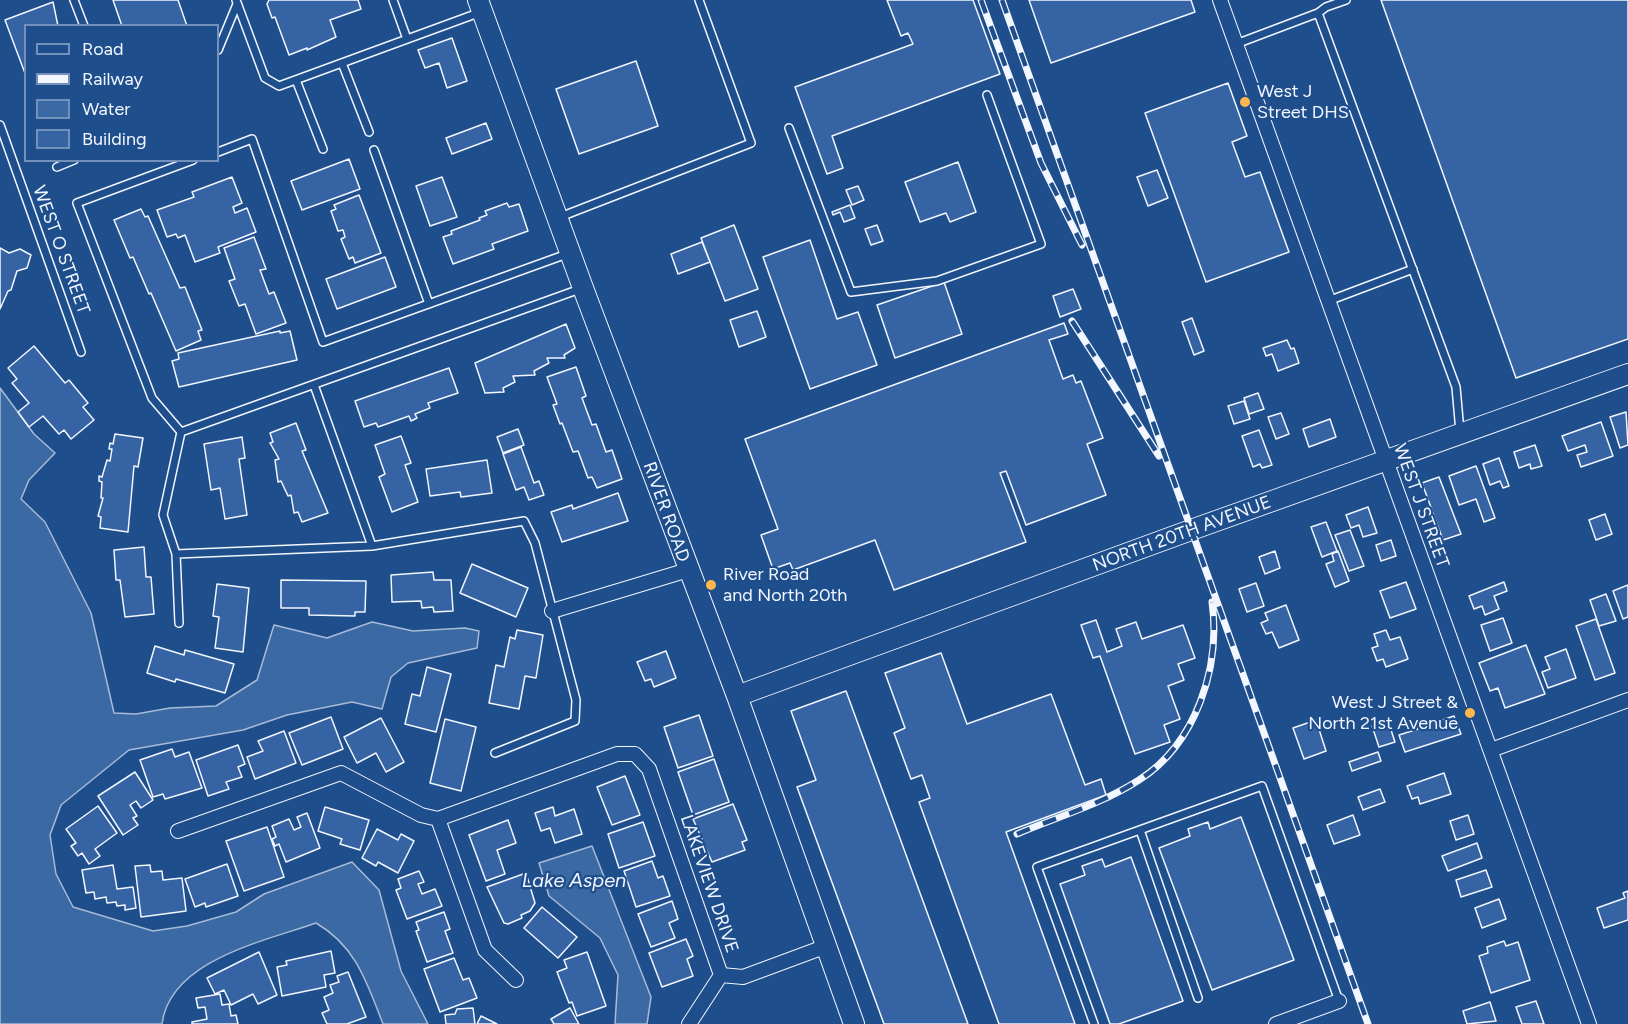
<!DOCTYPE html>
<html>
<head>
<meta charset="utf-8">
<style>
	body { margin:0 }
	#map { position:relative; width:1628px; height:1024px; overflow:hidden; background:#1f4e8c; font-family:Figtree,sans-serif }
	canvas { display:block }
	.legend { position:absolute; left:24px; top:24px; width:195px; height:138px; box-sizing:border-box; background:#1f4e8c; border:2px solid #7391ba; margin:0; padding:8px 10px; list-style:none; font-size:18px; color:#f2f6ff }
	.legend li { display:flex; align-items:center; gap:12px; height:30px }
	.legend b { width:30px; border:2px solid #7391ba }
</style>
</head>
<body>
<div id="map">
<canvas width="1628" height="1024"></canvas>
<ul class="legend">
<li><b style="height:8px;background:#1f4e8c"></b>Road</li>
<li><b style="height:8px;background:#f2f6ff"></b>Railway</li>
<li><b style="height:16px;background:#3b69a3"></b>Water</li>
<li><b style="height:16px;background:#3563a3"></b>Building</li>
</ul>
</div>
<script>
const context = document.querySelector('canvas').getContext('2d');
context.lineJoin = 'round';
function paint(path, color) { context.fillStyle = color; context.fill(path, 'evenodd'); }
function strokePath(path, color, width, dash) { context.strokeStyle = color; context.lineWidth = width; context.lineCap = dash ? 'butt' : 'round'; context.setLineDash(dash || []); context.stroke(path); }
function drawText(font, color, halo, rows, align = 'center') {
  context.font = font + ' Figtree,sans-serif'; context.lineWidth = 4.5; context.setLineDash([]); context.textBaseline = 'middle'; context.strokeStyle = halo; context.fillStyle = color; for (const [text, x, y, turn = 0] of rows) {
    context.save(); context.translate(x, y); context.rotate((+turn || 0) * Math.PI / 180); context.textAlign = isNaN(turn) ? turn : align; if (halo) context.strokeText(text, 0, 0); context.fillText(text, 0, 0); context.restore();
  }
}
const water = new Path2D(`
	M0 388 34 434 55 453 29 480 21 499 45 522 91 613 114 713 136 714 170 708 216 706 257 680 274 625 327 638 372 622 413 631 465 628 479 631 477 648 408 663 391 677 382 709 352 702 287 715 243 730 129 750 61 805 50 835 56 874 73 907 153 931 187 926 236 912 264 894 352 862 379 890 401 971 428 1024H383C367 983 356 946 316 923 265 941 170 960 162 1024H0Z
	M592 846 651 997 647 1024H615L618 975 600 938 549 896 539 863Z`);
paint(water, '#3b69a3');
strokePath(water, '#a8bbd7', 1.5);
const building = new Path2D(`
	M113 0H178L187 26H122Z
	M269 0H358L361 9 330 20 336 37 307 50V48L289 55 275 17 272 18 267 4Z
	M887 0H973L1000 74 832 136 843 168 827 174 795 87 913 44 908 33 901 36Z
	M1029 0H1191L1195 12 1051 63Z
	M1381 0H1628V339L1516 378Z
	M53 2 58 26H26V76L5 20Z
	M452 38 467 81 447 88 439 63 425 68 418 50Z
	M636 61 658 126 579 154 556 89Z
	M1228 83 1247 136 1232 142 1245 177 1260 172 1289 252 1206 282 1145 113Z
	M486 123 492 139 452 154 446 138Z
	M349 159 360 189 302 210 291 181Z
	M958 162 976 212 950 222 946 213 920 222 905 182Z
	M1157 170 1168 198 1148 206 1137 177Z
	M232 177 242 203 233 207 235 213 247 208 256 232 218 247 220 253 195 262 185 235 178 238 176 234 167 237 157 210 194 197 192 192Z
	M442 177 457 217 430 226 416 186Z
	M858 186 864 200 852 205 846 190Z
	M359 195 381 253 355 263 353 257 349 259 341 239 345 237 343 230 338 231 331 211 336 209 334 205Z
	M507 203 509 207 519 204 528 231 492 244 494 249 453 264 443 237 452 234 451 231 480 220 479 218 487 215 485 211Z
	M850 205 855 218 844 222 840 212 833 215 832 212Z
	M141 209 145 217 148 216 180 288 185 287 202 330 198 331 201 340 176 351 151 293 149 294 133 257 130 258 114 220Z
	M734 225 758 289 725 301 701 238Z
	M877 225 883 241 871 245 865 229Z
	M254 237 266 269 260 270 269 294 274 292 286 323 256 334 245 304 239 306 229 281 235 279 224 248Z
	M810 240 837 319 858 312 877 365 810 389 763 257Z
	M702 242 710 262 678 274 671 254Z
	M0 248 9 253 20 249 31 255 27 268 17 271 11 290 8 291 0 309Z
	M385 257 396 287 337 309 326 279Z
	M944 282 962 334 895 358 877 305Z
	M1073 289 1081 309 1060 317 1053 296Z
	M757 311 766 337 739 347 730 320Z
	M1192 318 1204 351 1194 355 1182 322Z
	M1064 323 1068 334 1049 340 1063 379 1073 375 1076 383 1081 381 1103 438 1087 444 1106 495 1026 525 1006 471 1000 473 1026 542 894 590 875 540 793 570 790 563 773 569 761 535 778 529 745 439Z
	M566 324 575 348 564 355 565 358H547L549 363 534 371 535 375 513 376 515 382 503 388 504 392 485 393 475 363Z
	M280 331V333L290 331 297 360 179 387 172 361 179 359 178 353Z
	M1287 340 1291 349 1294 348 1299 363 1278 371 1272 354 1266 356 1263 348Z
	M34 346 65 383 69 380 88 403 83 407 94 420 71 439 64 430 59 434 43 416 29 427 18 412 29 403 12 383 17 379 8 368Z
	M576 367 586 396 582 398 592 425 596 424 606 452 612 450 622 479 597 488 592 477 588 478 578 451 573 452 562 423 560 424 553 405 557 404 547 377Z
	M449 368 458 393 428 403 430 408 415 414 417 418 411 421 409 416 378 427 376 423 364 427 355 401Z
	M1258 393 1264 409 1249 414 1244 398Z
	M1244 401 1250 419 1234 424 1228 406Z
	M1626 412 1628 445 1620 448 1610 417Z
	M1281 413 1289 434 1276 439 1268 417Z
	M1330 419 1336 437 1309 447 1303 429Z
	M1601 422 1613 456 1581 467 1577 455 1587 452 1585 445 1568 451 1562 436Z
	M296 423 306 450 302 451 328 513 302 522 298 512 294 513 291 495 288 496 281 481 278 482 275 460 279 459 270 443 273 442 270 433Z
	M518 429 524 445 503 453 497 437Z
	M1259 430 1272 465 1262 468 1260 464 1253 467 1242 436Z
	M115 434 143 438 138 467 134 466 128 532 100 528 101 517 98 516 103 498H101L102 482 99 481V476L102 477 107 460 110 461 112 449H109L110 443 113 444Z
	M401 436 411 463 405 465 418 502 392 512 379 477 385 474 375 445Z
	M242 437 245 458 239 459 247 515 225 519 220 488 211 490 204 444Z
	M1535 445 1542 466 1531 469 1530 464 1519 468 1514 452Z
	M521 447 534 483 539 481 544 495 529 500 524 487 516 490 503 454Z
	M1499 458 1509 486 1503 488 1500 481 1490 485 1483 464Z
	M487 460 492 493 461 497 460 492 430 496 426 469Z
	M1476 466 1495 518 1484 522 1476 499 1459 505 1449 476Z
	M1439 477 1461 534 1443 540 1422 483Z
	M618 493 628 521 562 542 551 512 572 505 573 509Z
	M1368 507 1377 533 1363 537 1359 525 1351 528 1346 515Z
	M1605 514 1612 534 1596 540 1589 520Z
	M1326 522 1337 551 1322 557 1311 527Z
	M1350 530 1364 566 1349 571 1335 535Z
	M1391 540 1396 556 1381 561 1376 545Z
	M144 547 146 577H151L154 614 125 617 120 580H116L114 550Z
	M1275 551 1280 568 1265 574 1259 557Z
	M1338 551 1349 581 1335 587 1326 564 1334 561 1332 554Z
	M472 564 528 588 516 617 460 593Z
	M433 572 434 580H451L453 611 434 612 433 607 422 608 421 601 392 602 391 575Z
	M281 580 366 581 365 612H355V616L309 615V608H281Z
	M1406 582 1416 609 1390 618 1380 591Z
	M1504 582 1507 591 1494 596 1499 609 1485 615 1482 606 1474 609 1469 596Z
	M1256 583 1264 606 1247 612 1239 589Z
	M217 584 249 588 243 652 215 648 219 617 213 616Z
	M1628 585V617L1623 619 1613 591Z
	M1606 594 1616 621 1599 626 1590 600Z
	M1286 605 1299 640 1279 648 1272 632 1266 634 1261 623 1268 620 1265 613Z
	M1503 618 1512 643 1490 651 1481 625Z
	M1596 619 1615 673 1595 680 1576 626Z
	M1096 620 1107 652 1122 646 1116 629 1136 622 1142 639 1183 625 1195 658 1178 664 1184 680 1168 686 1180 719 1164 725 1170 742 1135 754 1100 656 1093 658 1081 625Z
	M517 630 543 635 536 678 525 676 519 709 489 703 496 665 504 667 510 637 515 639Z
	M1386 630 1390 640 1400 637 1408 659 1386 667 1383 659 1377 661 1372 648 1378 646 1374 634Z
	M1526 645 1545 694 1505 708 1498 688 1490 691 1479 663Z
	M155 646 184 655 185 650 234 664 225 693 176 679 175 682 147 673Z
	M1566 649 1576 678 1548 688 1542 672 1550 669 1545 657Z
	M666 651 676 678 654 687 651 679 645 681 637 662Z
	M941 653 967 724 1051 694 1085 785 1101 779 1106 795 1006 832 1075 1024H999L919 802 930 798 922 775 911 779 894 733 905 728 885 673Z
	M427 667 451 674 436 732 405 724 412 694 420 696Z
	M846 691 968 1024H884L797 787 816 780 791 711Z
	M699 715 713 756 678 768 664 727Z
	M1454 716 1461 734 1405 752 1399 735 1418 729 1416 722 1425 719 1427 725Z
	M331 717 343 749 302 765 289 733Z
	M381 718 404 762 386 772 376 753 357 763 344 737Z
	M445 719 476 727 461 791 430 783Z
	M1316 720 1326 751 1304 759 1293 728Z
	M1388 721 1395 742 1379 747 1372 726Z
	M284 731 296 763 255 779 247 757 263 751 258 741Z
	M238 745 245 764 238 767 242 777 226 782 229 789 208 796 196 760Z
	M172 749 175 757 189 752 202 788 165 799 163 794 153 797 140 760Z
	M1378 752 1381 761 1352 771 1349 762Z
	M714 759 729 802 693 815 678 772Z
	M135 772 153 800 141 808 136 801 130 805 137 816 133 818 138 825 123 835 98 796Z
	M1444 773 1451 794 1420 804 1418 797 1412 799 1407 786Z
	M625 776 640 815 612 825 597 787Z
	M1380 789 1385 802 1363 810 1358 797Z
	M733 804 747 840 742 842 745 850 712 862 693 819Z
	M98 806 117 833 95 849 100 856 89 864 82 853 78 856 71 846 76 843 66 829Z
	M325 807 369 820 360 850 340 844 342 839 318 831Z
	M553 807 555 816 574 809 582 834 555 843 550 828 541 831 535 813Z
	M307 813 320 848 286 862 279 844 275 846 272 839 276 837 272 826 289 819 294 830 301 827 297 817Z
	M1353 815 1360 835 1334 844 1327 825Z
	M1468 815 1474 834 1456 840 1450 821Z
	M1241 817 1294 960 1212 990 1159 848 1190 836 1188 829 1208 822 1210 829Z
	M508 820 516 843 497 850 505 874 486 881 469 835Z
	M643 822 655 856 619 868 608 834Z
	M267 827 284 877 244 891 226 841Z
	M377 829 398 840 401 834 414 841 398 873 378 862 376 866 362 858Z
	M1477 843 1482 858 1448 871 1442 856Z
	M1131 857 1183 1001 1119 1024H1110L1060 884 1085 875 1082 866 1102 859 1105 867Z
	M652 861 658 878 663 876 670 896 636 907 624 871Z
	M227 864 238 896 206 907 205 903 195 907 185 879Z
	M113 865 117 889 133 887 136 908 125 910V905L117 906 116 902 107 903 106 897 95 899 94 892 86 893 82 870Z
	M150 865 151 872 162 871 163 880 182 878 186 911 141 917 135 866Z
	M1486 870 1492 887 1461 897 1456 880Z
	M419 871 424 882 418 884 422 894 435 889 442 906 407 919 396 890 401 888 398 879Z
	M526 873 535 903 530 911 521 915 522 918 508 924 504 923 487 887Z
	M1628 891V920L1604 928 1597 908 1625 898 1623 893Z
	M1499 899 1506 919 1482 928 1475 908Z
	M672 901 678 919 669 923 675 938 651 947 638 914Z
	M542 907 577 937 558 958 524 928Z
	M444 912 450 929 445 931 453 953 427 962 416 931 419 930 416 922Z
	M686 939 693 956 687 959 693 976 662 987 649 953Z
	M1504 941 1506 946 1518 942 1530 980 1491 993 1479 956 1488 953 1487 947Z
	M331 951 335 973 324 975 326 987 282 996 277 967 287 965 286 961Z
	M259 952 277 995 258 1004 253 994 231 1005 224 990 215 994 207 978Z
	M587 952 606 1006 577 1016 572 1002 569 1003 557 972 567 968 564 960Z
	M454 958 463 980 469 978 477 998 440 1012 424 969Z
	M348 972 366 1017 347 1024H327L322 1013 329 1010 324 997 333 993 330 985 339 982 337 976Z
	M220 994 222 1005 229 1004 231 1016 236 1015 238 1024H192V1022L207 1019 205 1007 198 1008 196 998Z
	M1536 1001 1544 1024H1522L1516 1007Z
	M1490 1002 1496 1021 1467 1024 1463 1011Z
	M473 1008 475 1024H446L445 1015 455 1014 457 1009Z
	M570 1008 579 1024H554L551 1019Z
	M481 1016 497 1024H477Z`);
paint(building, '#3563a3');
strokePath(building, '#f2f6ff', 1.5);
const lane = new Path2D(`
	M74 0 84 26
	M236 0 265 78 279 86 481 12
	M393 0 407 39
	M1318 13 1326 7 1346 0
	M1236 44 1318 13 1456 387 1460 432
	M218 50 237 4
	M342 63 369 132
	M296 80 323 149
	M0 125 81 352
	M789 128 851 292 937 281 1041 244 987 95
	M374 150 429 304
	M218 152 252 139 323 342 567 254
	M57 167 74 160
	M560 217 751 143 699 0
	M1328 301 1413 269
	M314 385 372 546
	M181 432 152 398 77 203 193 160
	M176 554 179 623
	M495 753 575 721 576 700 535 543 524 521 372 546 176 554 163 515 181 432 580 289
	M1140 830 1198 998
	M1094 1024 1037 867 1262 786 1339 1001`);
const street = new Path2D(`
	M1220 0 1589 1024
	M552 611 688 570
	M1491 750 1628 700
	M438 819 485 950 516 980
	M178 831 341 773 421 815 438 819 617 754H635L649 769 721 975 689 1024
	M721 975 743 977 824 947
	M1276 1024 1339 1001`);
const secondary = new Path2D(`
	M478 0 583 288 737 696 854 1024
	M737 696 1191 530 1628 374`);
strokePath(lane, '#f2f6ff', 10);
strokePath(street, '#f2f6ff', 16);
strokePath(secondary, '#f2f6ff', 22);
strokePath(lane, '#1f4e8c', 7);
strokePath(street, '#1f4e8c', 14);
strokePath(secondary, '#1f4e8c', 20);
const rail = new Path2D(`
	M981 0 1041 163 1082 245
	M1002 0 1368 1024
	M1072 321 1159 456
	M1017 834C1057 817 1102 804 1139 780 1196 744 1221 667 1212 602`);
strokePath(rail, '#f2f6ff', 7);
strokePath(rail, '#1f4e8c', 4.5, [14]);
for (const [x, y, r, color] of [
	[1245,102,6,"#ffb74d"],
	[711,585,6,"#ffb74d"],
	[1470,713,6,"#ffb74d"]
]) { const dot = new Path2D(); dot.arc(x, y, r, 0, 2 * Math.PI); context.fillStyle = color; context.fill(dot); strokePath(dot, '#1f4e8c', 2); }
drawText('18px', '#f2f6ff', '#1f4e8c', [
	["West J",1257,92],
	["Street DHS",1257,113],
	["River Road",723,575],
	["and North 20th",723,596],
	["West J Street &",1458,703,"right"],
	["North 21st Avenue",1458,724,"right"]
], 'left');
drawText('18px', '#f2f6ff', '#1f4e8c', [
	["WEST O STREET",61,250,70],
	["WEST J STREET",1421,506,70],
	["RIVER ROAD",666,512,70],
	["NORTH 20TH AVENUE",1182,534,-20],
	["LAKEVIEW DRIVE",709,884,71]
]);
drawText('italic 20px', '#f2f6ff', '#1f4e8c', [
	["Lake Aspen",574,881]
]);
</script>
</body>
</html>
